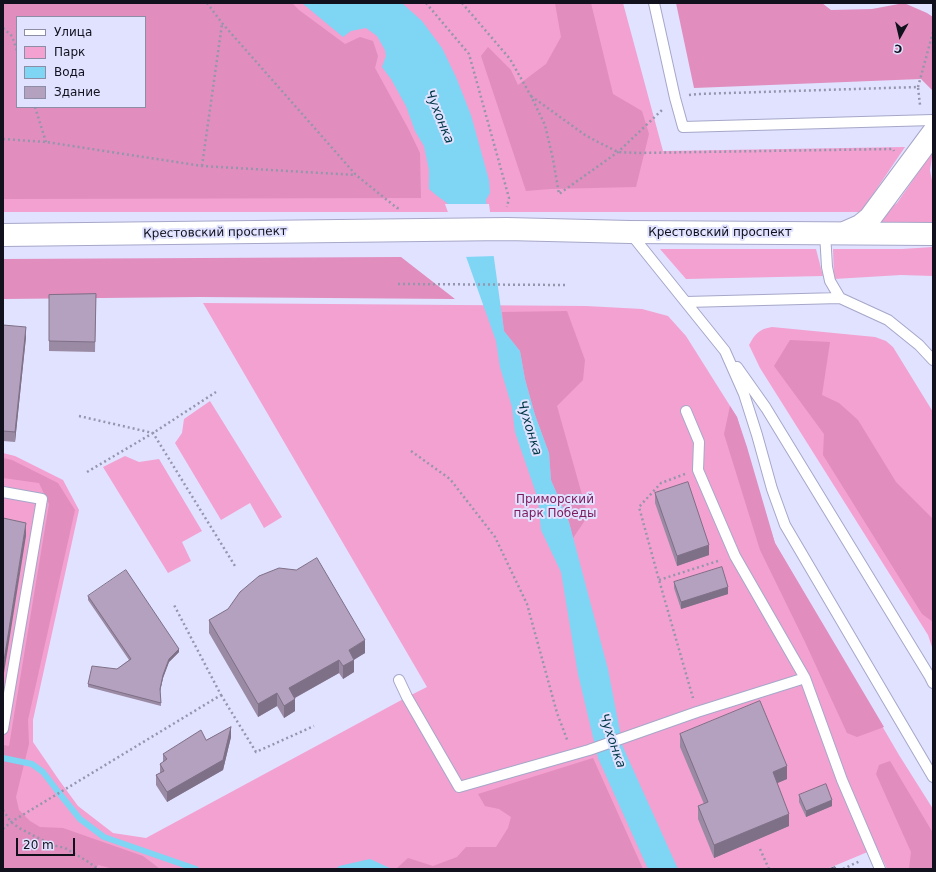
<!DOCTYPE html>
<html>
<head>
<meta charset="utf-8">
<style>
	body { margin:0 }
	#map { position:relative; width:936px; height:872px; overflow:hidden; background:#e0e2ff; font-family:"DejaVu Sans",sans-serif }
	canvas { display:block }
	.frame { position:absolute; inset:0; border:4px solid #11111d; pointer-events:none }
	.legend { position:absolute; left:16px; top:16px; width:130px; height:92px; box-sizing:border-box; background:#e0e2ff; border:1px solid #8d8ea5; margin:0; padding:5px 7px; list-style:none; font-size:12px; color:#11111d }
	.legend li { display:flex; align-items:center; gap:8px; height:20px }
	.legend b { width:20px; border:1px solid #8d8ea5 }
	.north { position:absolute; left:880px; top:16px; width:40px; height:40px; -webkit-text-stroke:3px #e0e2ff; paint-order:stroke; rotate:188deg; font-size:11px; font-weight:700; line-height:16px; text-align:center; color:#11111d }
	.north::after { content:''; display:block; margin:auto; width:14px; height:18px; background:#11111d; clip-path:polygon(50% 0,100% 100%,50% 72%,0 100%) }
	.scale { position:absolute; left:16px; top:838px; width:59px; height:18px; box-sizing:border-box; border:2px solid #11111d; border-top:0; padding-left:5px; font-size:12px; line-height:14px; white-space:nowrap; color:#11111d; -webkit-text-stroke:3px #e0e2ff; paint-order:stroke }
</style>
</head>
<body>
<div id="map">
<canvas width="936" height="872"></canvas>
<div class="frame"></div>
<ul class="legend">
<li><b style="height:5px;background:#fff"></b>Улица</li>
<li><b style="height:11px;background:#f3a1d1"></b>Парк</li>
<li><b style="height:11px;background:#7ed5f4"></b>Вода</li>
<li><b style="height:11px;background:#b4a0bf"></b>Здание</li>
</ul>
<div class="north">С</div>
<div class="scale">20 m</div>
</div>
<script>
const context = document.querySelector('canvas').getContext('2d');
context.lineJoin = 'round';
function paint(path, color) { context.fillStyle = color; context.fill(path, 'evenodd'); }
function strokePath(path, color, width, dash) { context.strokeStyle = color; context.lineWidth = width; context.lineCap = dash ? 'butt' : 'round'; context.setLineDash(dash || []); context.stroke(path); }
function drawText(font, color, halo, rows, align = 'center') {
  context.font = font + ' "DejaVu Sans",sans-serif'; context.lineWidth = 4; context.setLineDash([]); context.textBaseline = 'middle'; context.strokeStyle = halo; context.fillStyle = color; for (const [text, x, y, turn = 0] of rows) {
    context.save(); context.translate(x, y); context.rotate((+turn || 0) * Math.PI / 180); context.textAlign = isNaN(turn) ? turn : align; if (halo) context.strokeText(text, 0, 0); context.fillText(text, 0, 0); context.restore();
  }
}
paint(new Path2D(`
	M3 3H623L663 151 905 147 861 212H3ZM17 17H145V107H17Z
	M933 151 930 170 933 186V225H873L884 213 897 203Z
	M933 247V276L901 275 834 279 833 249H902Z
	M660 249H816L823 276 686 279Z
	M203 303 586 306 642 309 668 316 686 336 737 417 759 495 775 543 899 755 933 809V869H887L877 848 827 869H3V453L15 456 63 480 79 510 33 720V742L59 780 78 806 113 833 146 838 407 697 427 687Z
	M772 327 875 337 886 341 893 347 933 412V650L928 635 760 368 749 345C755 334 759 329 772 327Z
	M210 401 282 517 264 528 250 503 221 520 175 443 182 433 184 419Z
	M125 456 139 462 159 459 202 531 182 542 191 561 168 573 103 467Z`), '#f3a1d1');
paint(new Path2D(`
	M3 3H292L299 10 345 44 360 37 373 41 378 56 375 68 409 130 420 153 421 198 3 199ZM17 17H145V107H17Z
	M555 3H591L613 94 642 111 649 134 636 187 550 189 526 191 481 56 488 47 511 70 518 85 546 64 561 37Z
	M676 3H822L831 10 872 9 904 3 927 13 933 17V91L921 79 694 88Z
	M401 257 455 299 200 297 3 299V259Z
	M567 311 585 360 583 380 557 406 588 516 573 538 569 522 551 480 549 453 535 415 525 379 520 351 504 331 502 312Z
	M790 340 830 342 822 395 839 403 858 420 896 482 933 519V622L922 614 823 455 824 434 774 366Z
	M730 406 737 417 747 447 775 543 884 727 857 737 847 733 805 642 760 550 724 434Z
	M3 458 12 460 58 483 75 510 28 720 29 744 16 797 19 810 30 821 40 827 63 828 143 856 160 869H111L110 868 98 865 96 869H3V745L9 746 49 504 39 483 3 478Z
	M593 758 643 869H396L408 858 433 866 457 857 466 847H496L508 828 511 817 499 809 485 806 478 794Z
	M890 761 933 833V869H909L911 852 876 774 879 765Z`), '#e18dbe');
paint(new Path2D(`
	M302 3H402L422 21 442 48 456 77 471 115 489 180 490 193 486 200 504 331 520 351 525 379 535 415 549 453 551 480 569 522 608 669 623 747 678 869H648L598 758 578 674 561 572 541 530 538 499 515 432 512 407 500 367 496 341 447 203 436 195 429 189V170L424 146 415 131 406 106 391 79 382 67 386 56 385 50 377 36 366 28 351 31 343 37Z
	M370 859 392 869H336L339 866Z`), '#7ed5f4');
paint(new Path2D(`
	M445 204H489L496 256 464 257Z`), '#e0e2ff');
strokePath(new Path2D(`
	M3 758 32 764 43 772 59 793 80 819 104 837 196 869`), '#7ed5f4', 6);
const lane = new Path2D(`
	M654 3 675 98 683 127 933 120
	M825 233 827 267 830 281 840 298 888 320 919 345 933 360
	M631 234 725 351 744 394 757 435 772 489 785 525 933 777
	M686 302 840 298
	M737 367 766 408 930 677 933 683
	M686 411 699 442 698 470 735 556 805 678 842 780 880 869
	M3 492 42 499 3 729
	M399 680 407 697 459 787 589 750 697 712 805 678`);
const secondary = new Path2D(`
	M844 233 860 226 870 218 933 133
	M3 235 507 229 630 232 933 234`);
strokePath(lane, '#a6a7c9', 12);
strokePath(secondary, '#a6a7c9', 24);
strokePath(new Path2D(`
	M207 3 222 23 356 175 397 208H400
	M426 3 469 54 509 198 507 207
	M462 3 510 59 531 96 545 125 553 159 559 194 618 152 662 110
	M3 28 12 36 17 51
	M918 87 933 32
	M689 95 698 94 918 87 920 105
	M531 96 585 135 598 142 618 152 637 153 893 149 894 151
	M35 107 46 142
	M3 139 46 142 202 166 356 175
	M202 166 222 24
	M398 284 566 285
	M79 416 153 433 235 566
	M411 451 450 479 495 537 527 604 557 713 568 742
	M87 472 153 433 216 392
	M685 474 661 483 639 507 659 580 693 698
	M659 580 721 560
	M221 695 256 752 314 726
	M3 810 11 822 19 828 52 845 65 848 87 861 98 869
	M3 829 11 822 221 695 173 603
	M760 849 769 869
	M843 869 860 861`), '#9596ad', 2.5, [2, 3]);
strokePath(lane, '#fff', 10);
strokePath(secondary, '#fff', 22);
paint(new Path2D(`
	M96 294 95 352 49 351V295Z
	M3 325 26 337 15 442 3 441Z
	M655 493 709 555 677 566 655 503Z
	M674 582 728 594 681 609 674 588Z
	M88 596 179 652 169 662 163 678 160 691 161 706 88 687V684L117 669 129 660 88 600Z
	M209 620 365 653 354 659V672L343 679 339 673 295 698V711L284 718 277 706 258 717 209 633Z
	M680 734 787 779 777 783 789 826 714 858 698 819V806L704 804 680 747Z
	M231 737 223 770 167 802 156 785V775L160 773V764L163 762V754L206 740Z
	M799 795 832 806 806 817 799 802Z`), '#9b8aa4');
paint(new Path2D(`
	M26 327V337L15 442V432Z
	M26 523V536L3 679V667Z
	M709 545V555L677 566V556Z
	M728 587V594L681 609V602Z
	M365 640V653L349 663V650Z
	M179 649V652L169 662 163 678 160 692V689L163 675 169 659Z
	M339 660V673L289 701V688Z
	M354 660V672L343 679V666Z
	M277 693V706L258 717V704Z
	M295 699V711L284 718V706Z
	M231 727V737L223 770 167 802V792Z
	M787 766V779L773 785V772Z
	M832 800V806L806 817V811Z
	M789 814V826L714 858V845Z`), '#7e7086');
const building = new Path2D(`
	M96 294 95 342 49 341V295Z
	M3 325 26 327 15 432 3 431Z
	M688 482 709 545 677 556 655 493Z
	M3 518 26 523 3 667Z
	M317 558 365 640 349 650 354 660 343 666 339 660 289 688 295 699 284 706 277 693 258 704 209 620 228 609 240 592 259 576 279 568 296 570Z
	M722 567 728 587 681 602 674 582Z
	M126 570 179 649 169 659 163 675 160 689 161 703 88 684 92 666 117 669 131 659 88 596Z
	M760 701 787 766 773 772 789 814 714 845 698 806 708 802 680 734Z
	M231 727 223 760 167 792 156 775 164 771 160 764 167 759 163 754 201 730 206 740Z
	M826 784 832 800 806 811 799 795Z
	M835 867 836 869H829Z`);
paint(building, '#b4a0bf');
strokePath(building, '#7e7086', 1);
drawText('12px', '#11111d', '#e0e2ff', [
	["Крестовский проспект",215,233,-1],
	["Крестовский проспект",720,233]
]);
drawText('12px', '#7c1b5d', '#e0e2ff', [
	["Приморский",555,500],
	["парк Победы",555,514]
]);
drawText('italic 13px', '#003747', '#e0e2ff', [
	["Чухонка",439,117,68],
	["Чухонка",529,428,73],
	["Чухонка",612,741,71]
]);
</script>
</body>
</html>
